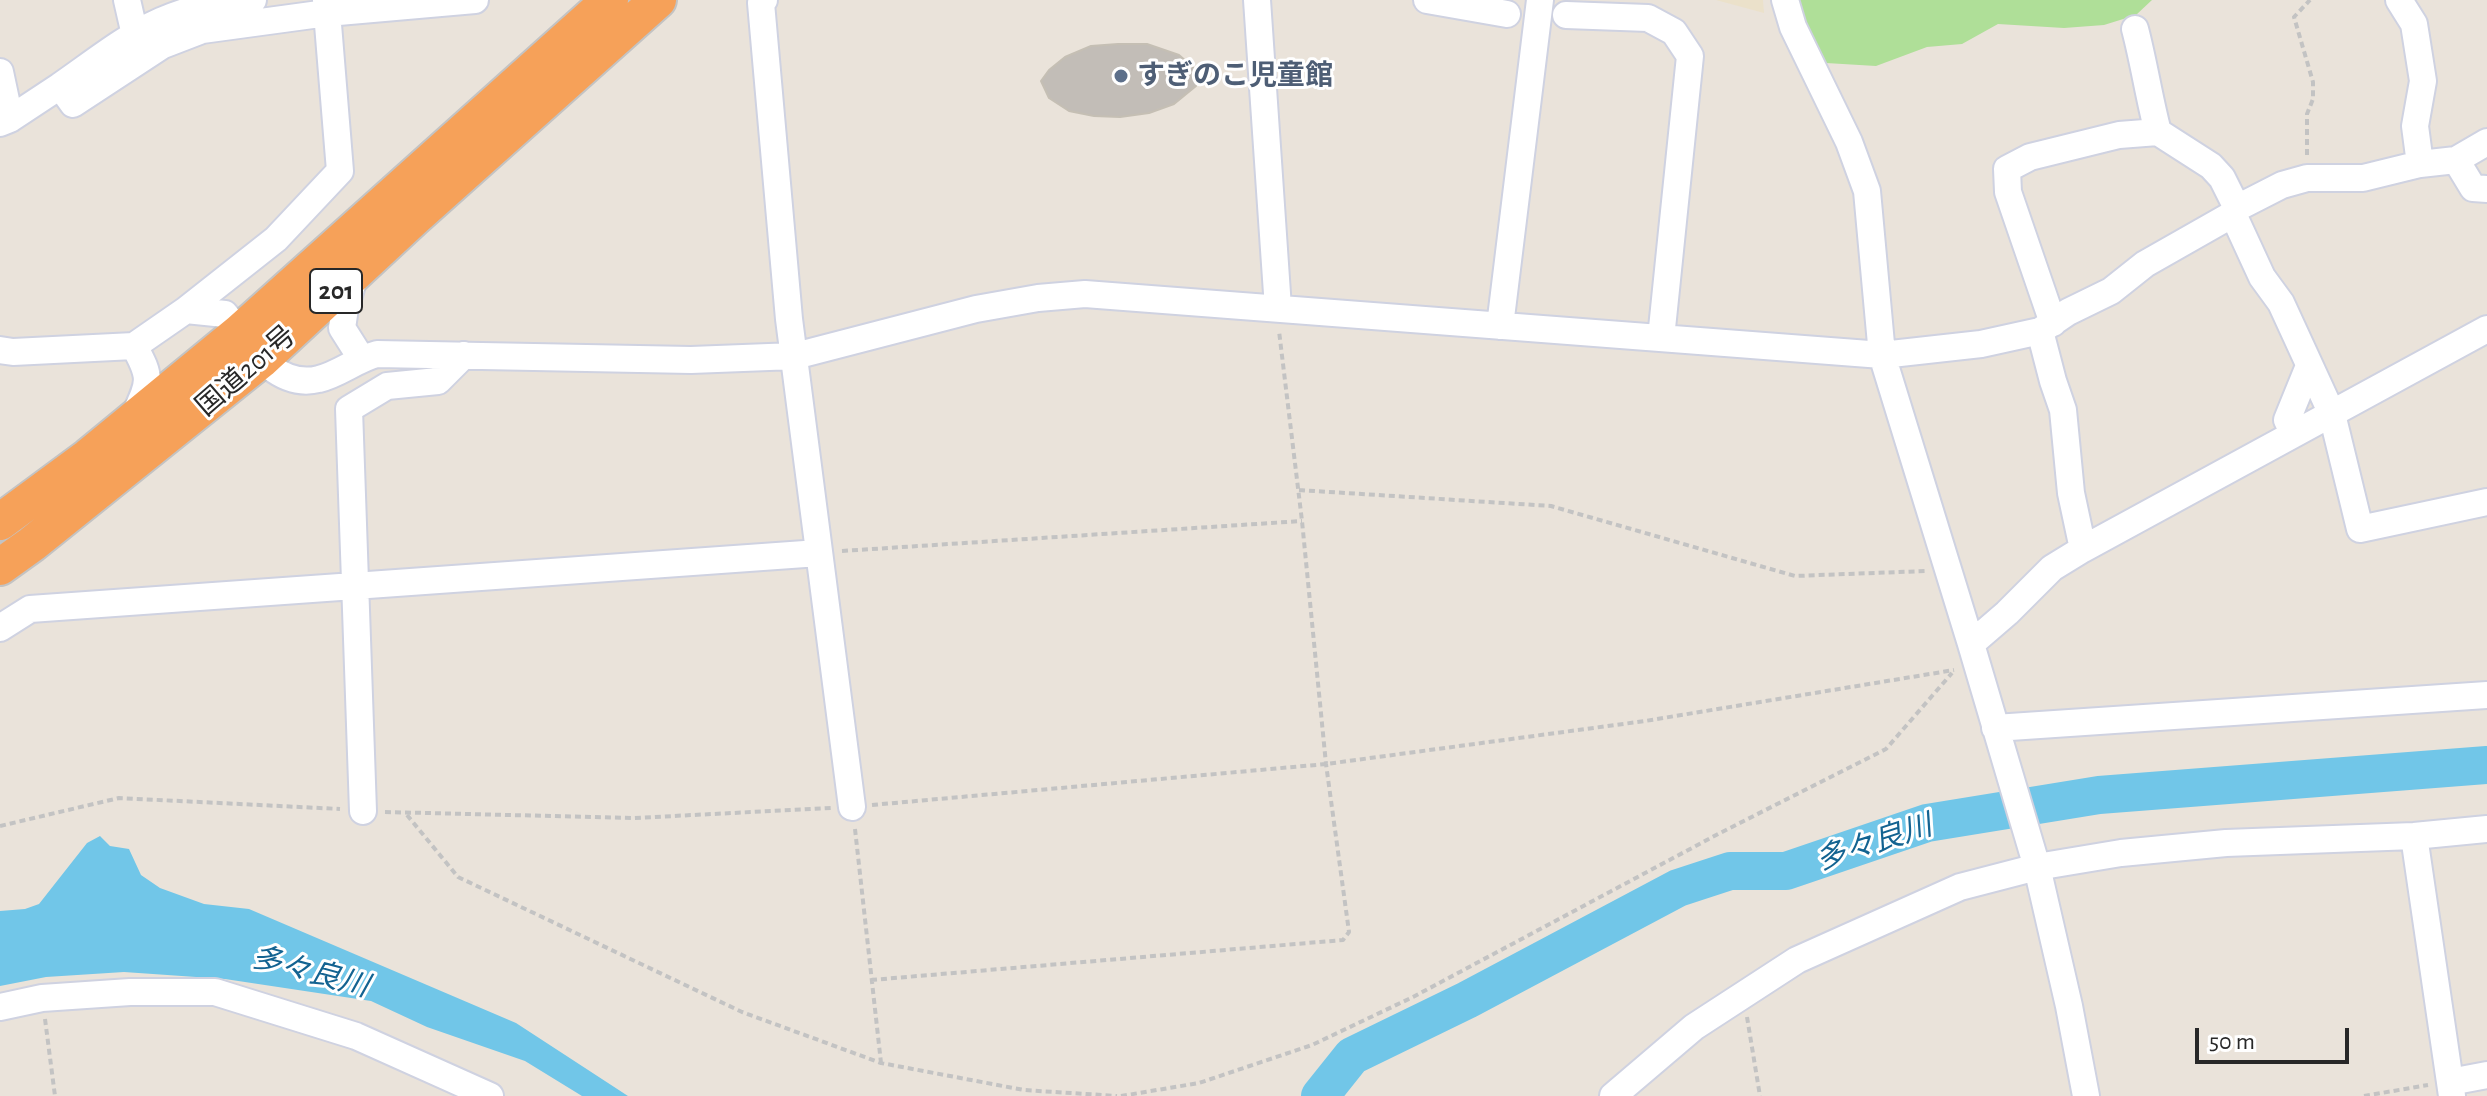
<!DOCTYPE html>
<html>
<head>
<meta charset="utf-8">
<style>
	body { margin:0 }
	#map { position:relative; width:2487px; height:1096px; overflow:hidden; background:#eae3da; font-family:"Alegreya Sans",sans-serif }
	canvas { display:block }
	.scale { position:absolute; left:2195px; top:1028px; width:154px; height:36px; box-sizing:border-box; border:4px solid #282828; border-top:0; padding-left:10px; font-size:24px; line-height:28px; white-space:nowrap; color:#282828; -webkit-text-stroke:6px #fff; paint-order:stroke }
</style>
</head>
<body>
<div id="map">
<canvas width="2487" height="1096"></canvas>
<div class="scale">50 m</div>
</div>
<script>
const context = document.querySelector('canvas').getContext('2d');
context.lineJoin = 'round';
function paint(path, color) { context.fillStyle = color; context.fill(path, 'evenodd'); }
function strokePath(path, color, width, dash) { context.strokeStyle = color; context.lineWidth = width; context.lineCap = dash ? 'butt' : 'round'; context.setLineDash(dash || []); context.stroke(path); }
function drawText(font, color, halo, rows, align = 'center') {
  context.font = font + ' "Alegreya Sans","Noto Sans JP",sans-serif'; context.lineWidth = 6; context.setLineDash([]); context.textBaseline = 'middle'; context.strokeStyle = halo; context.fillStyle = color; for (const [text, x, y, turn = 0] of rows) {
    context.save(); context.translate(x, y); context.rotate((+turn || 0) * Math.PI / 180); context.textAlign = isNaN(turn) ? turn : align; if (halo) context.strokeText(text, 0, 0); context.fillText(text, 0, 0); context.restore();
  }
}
paint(new Path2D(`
	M1716 0H1763L1764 13Z`), '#ebe1ca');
paint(new Path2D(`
	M1798 0H2152L2136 15 2104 25 2064 28 1998 24 1962 44 1927 47 1876 66 1826 63 1809 36Z`), '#afdf98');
paint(new Path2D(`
	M100 836 110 846 129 849 141 875 160 888 204 904 249 909 516 1023 628 1096H582L525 1061 427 1027 371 1001 225 979 124 972 46 977 0 986V911L25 909 39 904 87 843Z`), '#71c6e8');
strokePath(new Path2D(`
	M1320 1096 1352 1056 1467 1000 1678 888 1730 871H1786L1927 823 2099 795 2487 765`), '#71c6e8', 38);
const building = new Path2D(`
	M1118 44H1147L1179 55 1197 71 1196 86 1174 104 1149 113 1120 117 1094 116 1069 111 1049 98 1041 81 1049 70 1065 57 1091 46Z`);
paint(building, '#c2bdb7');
strokePath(building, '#c5bfb4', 2);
const minor = new Path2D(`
	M127 0 135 35
	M764 0 761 3 789 319 852 807
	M1257 0 1278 308
	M1427 0 1507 14
	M1785 0 1793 27 1849 142 1867 191 1882 355 1971 644 2037 867 2069 1006 2086 1096
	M2399 0 2414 24 2423 81 2415 126 2420 164
	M1566 15 1648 18 1674 32 1690 56 1661 338
	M2135 29C2144 63 2149 98 2158 132
	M0 72 10 119
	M60 86C92 64 125 37 161 21 190 8 221 2 253 0
	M0 123 10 119 60 86 73 104 163 45 202 30 327 13 475 0
	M2456 160 2473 188 2487 189
	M2233 214 2262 277 2281 303 2332 414 2360 529 2487 502
	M356 272 345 308 342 328 361 358
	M186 310 276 239 340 171 326 0
	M2053 323 2008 192 2007 169 2030 157 2119 135 2158 132 2211 166 2222 178 2237 208
	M1500 326 1540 0
	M2040 331 2053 381 2063 410 2071 493 2083 549
	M134 346C152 378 150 382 135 414
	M0 350 13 352 134 346 186 310 225 314C248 343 275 390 319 379 338 375 357 359 377 354L691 360 795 356 976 309 1038 298 1085 294 1882 355 1981 344 2040 331 2068 312 2111 291 2145 264 2233 214 2237 208 2282 185 2307 178H2363L2420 164 2456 160 2487 142
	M2294 434 2287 420 2309 366
	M0 628 30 609 819 553
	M1971 644 2007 613 2052 568 2083 549 2487 329
	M1995 728 2487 695
	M363 811 349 409 387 386 438 381 464 355
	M2414 836 2452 1096
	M0 1007 42 998 130 992H215L356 1036 490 1096
	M2450 1082 2487 1075
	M1613 1096 1694 1027 1797 960 1960 887 2037 867 2121 853 2226 843 2414 836 2487 829`);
const highway = new Path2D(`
	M0 522 88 457 240 332 610 0
	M0 567 32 544 261 360 414 218 658 0`);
strokePath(minor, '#cfd2e1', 30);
strokePath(highway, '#c3c3c3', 40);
strokePath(new Path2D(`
	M2307 155V114L2313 99V82L2294 17 2310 0
	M1299 490 1551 506 1795 576 1926 571
	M842 551 1302 521
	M872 805 1326 764 1645 721 1954 670
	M385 812 634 818 831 808
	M407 815 458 877 742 1012 881 1063 1024 1090 1117 1096
	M0 826 119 798 340 809
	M855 829 881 1063
	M871 980 1343 940 1349 932 1326 764 1302 521 1279 331
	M1747 1017 1760 1096
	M45 1019 55 1096
	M1121 1096 1199 1083 1312 1045 1413 997 1720 833 1886 749 1952 673
	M2364 1096 2428 1085`), '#c3c3c3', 4, [6, 4]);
strokePath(minor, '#fff', 26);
strokePath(highway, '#f6a159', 36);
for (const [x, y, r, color] of [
	[1121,76,8,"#5c6f8a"]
]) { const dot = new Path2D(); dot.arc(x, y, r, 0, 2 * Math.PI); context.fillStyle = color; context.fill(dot); strokePath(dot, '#fff', 3); }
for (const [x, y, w] of [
	[336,291,52]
]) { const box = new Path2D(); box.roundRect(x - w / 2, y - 22, w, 44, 6); context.fillStyle = '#fff'; context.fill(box); strokePath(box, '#282828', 2); }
drawText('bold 26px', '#282828', null, [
	["201",336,291]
]);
drawText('bold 28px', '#4e5e75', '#fff', [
	["すぎのこ児童館",1137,76]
], 'left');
drawText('28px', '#282828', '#fff', [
	["国道201号",246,371,-41]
]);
drawText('italic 30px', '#136391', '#fff', [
	["多々良川",1874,843,-18],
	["多々良川",310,972,15]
]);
</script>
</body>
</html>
